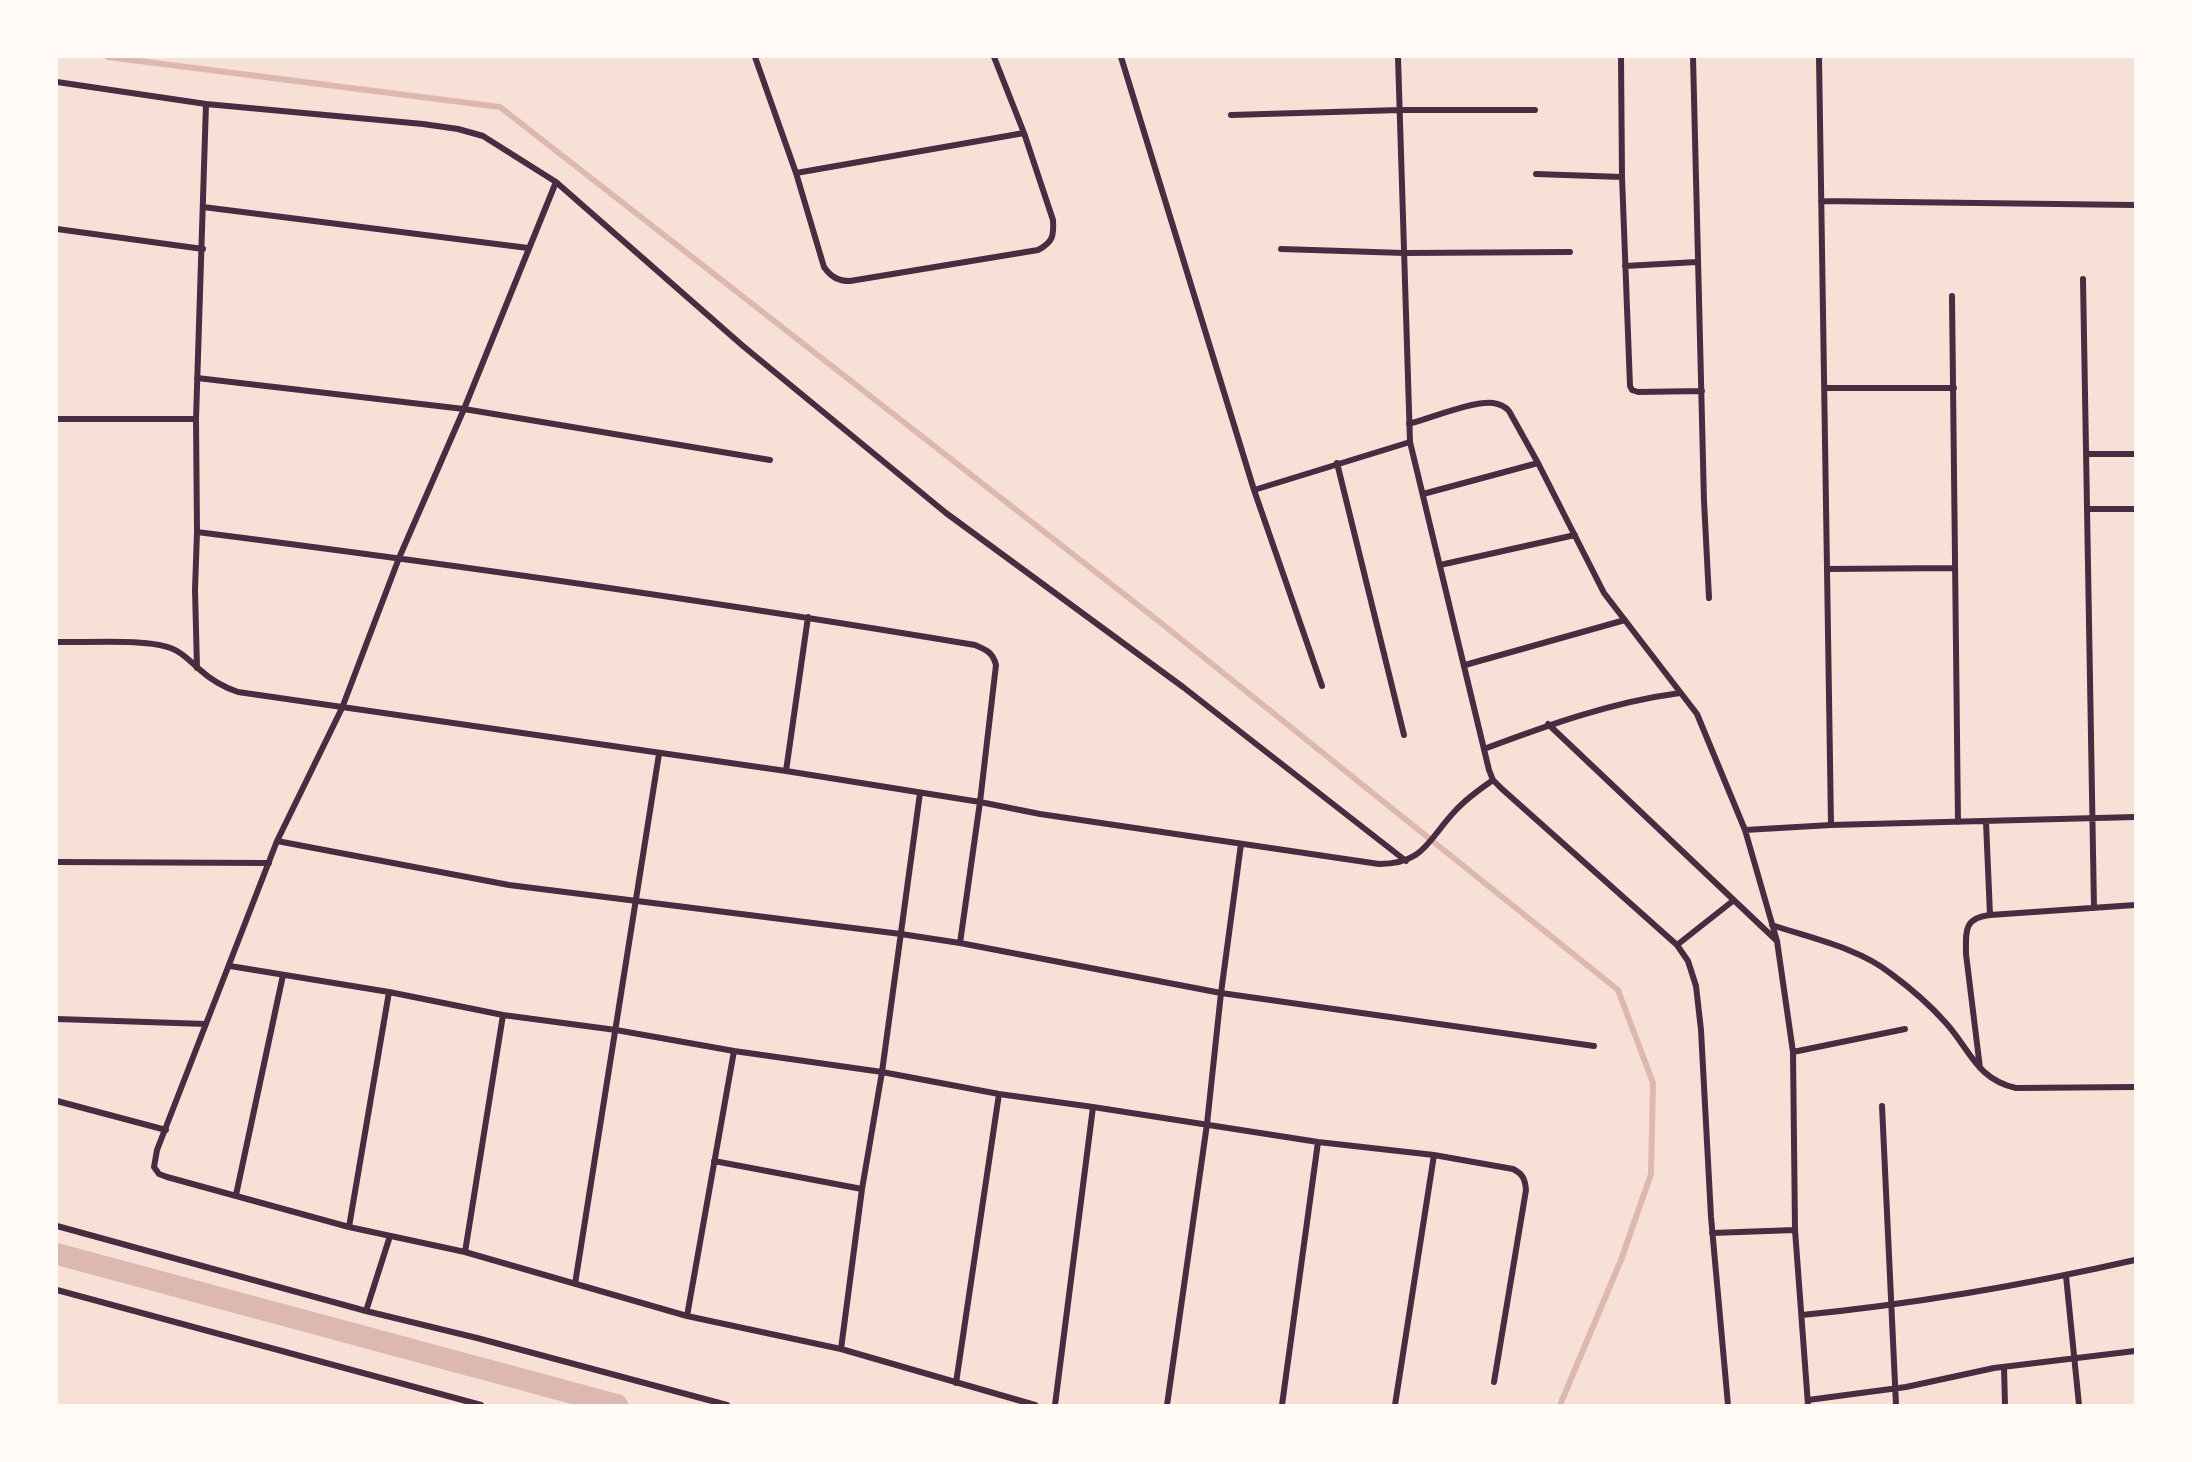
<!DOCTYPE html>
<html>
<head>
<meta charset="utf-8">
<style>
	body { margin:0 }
	#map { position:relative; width:2192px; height:1462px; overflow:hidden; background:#f7e1d7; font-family:"Work Sans",sans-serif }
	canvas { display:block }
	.frame { position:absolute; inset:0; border:58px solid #fffaf5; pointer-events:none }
</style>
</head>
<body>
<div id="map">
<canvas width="2192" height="1462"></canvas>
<div class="frame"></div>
</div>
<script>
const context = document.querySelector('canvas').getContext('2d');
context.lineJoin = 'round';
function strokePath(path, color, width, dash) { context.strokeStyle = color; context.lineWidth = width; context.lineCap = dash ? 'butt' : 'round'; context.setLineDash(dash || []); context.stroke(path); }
strokePath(new Path2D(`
	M108 57 500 107 1161 623 1618 990 1653 1083 1651 1174 1621 1260 1560 1405`), '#dcb8b0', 6);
strokePath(new Path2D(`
	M57 1254 617 1405`), '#dcb8b0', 22);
strokePath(new Path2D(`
	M755 57 796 173 824 267C831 277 838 281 850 281L1038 250C1053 242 1054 236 1053 220L1024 133 994 57
	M1121 57 1254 490 1410 442
	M1398 57 1410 442 1489 770 1493 780 1502 789 1677 945 1688 961 1696 986 1701 1030 1711 1217 1728 1405
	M1621 57 1622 177 1630 386 1632 390 1638 392 1702 391
	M1693 57 1704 501 1709 598
	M1819 57 1831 825
	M57 82 206 104 423 124 458 129 483 136 556 182 743 346 946 513 1183 687 1406 861
	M1231 115 1400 110H1535
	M796 173 1024 133
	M1536 174 1622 177
	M556 182 464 409 399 558 342 708 277 841 157 1150 154 1167 159 1174 167 1177 349 1227 465 1252 687 1316 841 1349 1035 1405
	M1821 201 2135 205
	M203 207 528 248
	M57 229 203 249
	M1281 249 1404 253 1570 252
	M1625 266 1697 262
	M2083 279 2094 908
	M1952 296 1958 822
	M197 378 464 409 770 460
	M1825 388H1954
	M57 419H196
	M1409 424C1431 418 1472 401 1493 403 1500 404 1505 406 1509 411L1538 463 1604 593 1697 714 1745 830 1777 941 1793 1052 1795 1230 1808 1405
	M2086 454H2135
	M1337 463 1404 735
	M1254 490 1322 686
	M1423 494 1538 463
	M2087 509H2135
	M197 532C457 565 717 602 975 645 987 650 993 653 996 665L980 802 960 943
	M1440 565 1575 535
	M1827 569 1954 568
	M57 642C85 643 149 638 173 649 183 653 191 662 199 669 211 680 223 687 238 692L786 771 980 802 1040 814 1379 864C1425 864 1428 839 1456 810 1467 798 1480 789 1493 780
	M1465 665 1625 620
	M197 668 195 590 197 532 196 419 206 104
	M1548 724 1777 941
	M1484 749C1548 725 1612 702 1680 693
	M786 771 808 617
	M1986 822 1990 915
	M1745 830 1831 825 2135 817
	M277 841 509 885 901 934 960 943 1221 993 1594 1046
	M57 862 269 863
	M1772 925C1810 938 1859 948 1890 973 1909 987 1929 1004 1945 1022 1970 1049 1976 1079 2016 1088L2135 1087
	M1677 945 1734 900
	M230 966 389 992 503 1015 616 1030 734 1051 882 1072 999 1094 1093 1107 1318 1142 1434 1155 1513 1169C1523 1174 1525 1179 1526 1190L1494 1382
	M57 1019 206 1024
	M1793 1052 1905 1029
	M1980 1068 1966 954C1966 932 1963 918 1990 915L2135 905
	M57 1101 166 1130
	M1882 1106 1896 1405
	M714 1161 862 1189
	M236 1195 283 975
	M57 1226 366 1311 477 1338 727 1405
	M349 1227 389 992
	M1712 1233 1795 1230
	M465 1252 503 1015
	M2066 1276 2079 1405
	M575 1284 659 754
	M57 1290 481 1405
	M366 1311 390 1236
	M1802 1315C1914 1304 2025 1285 2135 1260
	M687 1316 734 1051
	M841 1349 862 1189 882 1072 920 793
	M2004 1367 2005 1405
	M956 1383 999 1094
	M1808 1400 1906 1387 1994 1368 2135 1351
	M1055 1405 1093 1107
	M1167 1405 1207 1124 1221 993 1241 844
	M1282 1405 1318 1142
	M1395 1405 1434 1155`), '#4a2c40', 6);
</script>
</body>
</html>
